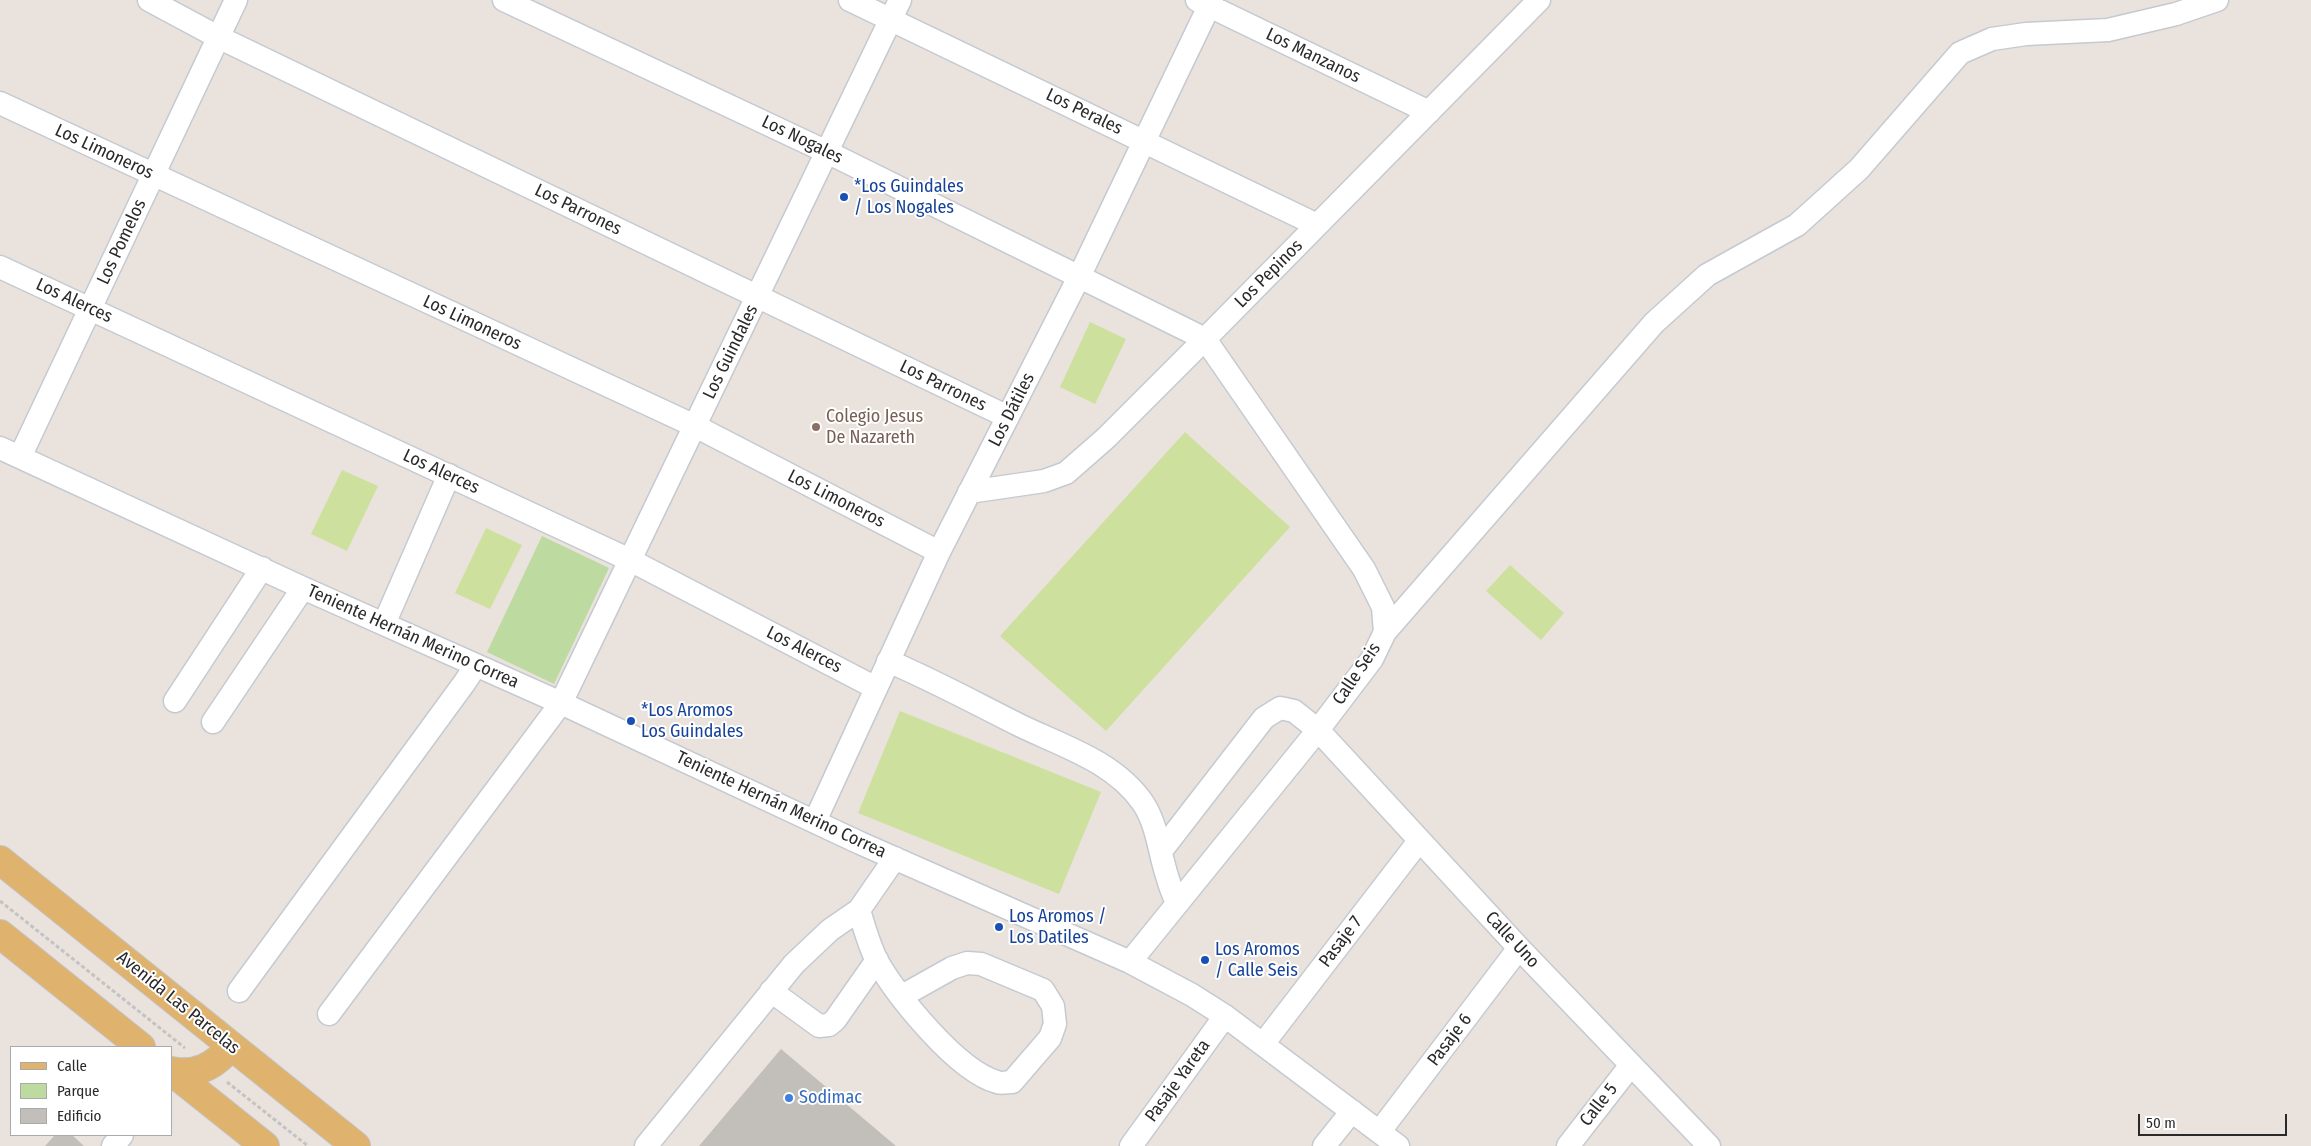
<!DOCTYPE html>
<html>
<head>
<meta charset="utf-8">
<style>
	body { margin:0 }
	#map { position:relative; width:2311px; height:1146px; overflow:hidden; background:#eae2dd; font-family:"Fira Sans Condensed",sans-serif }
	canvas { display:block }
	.legend { position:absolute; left:10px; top:1046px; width:162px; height:90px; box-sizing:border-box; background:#fff; border:1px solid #aaa; margin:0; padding:6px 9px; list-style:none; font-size:15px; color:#2a2a2a }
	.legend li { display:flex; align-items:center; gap:10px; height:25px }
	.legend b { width:25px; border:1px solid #aaa }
	.scale { position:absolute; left:2138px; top:1114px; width:149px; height:22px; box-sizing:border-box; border:2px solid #2a2a2a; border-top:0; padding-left:6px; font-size:15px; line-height:18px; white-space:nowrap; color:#2a2a2a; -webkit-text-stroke:4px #fff; paint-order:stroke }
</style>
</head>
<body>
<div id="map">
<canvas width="2311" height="1146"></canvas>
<ul class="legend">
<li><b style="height:6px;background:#dfb26e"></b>Calle</li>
<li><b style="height:14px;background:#bddaa1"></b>Parque</li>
<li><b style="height:14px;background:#c2beb9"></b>Edificio</li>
</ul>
<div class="scale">50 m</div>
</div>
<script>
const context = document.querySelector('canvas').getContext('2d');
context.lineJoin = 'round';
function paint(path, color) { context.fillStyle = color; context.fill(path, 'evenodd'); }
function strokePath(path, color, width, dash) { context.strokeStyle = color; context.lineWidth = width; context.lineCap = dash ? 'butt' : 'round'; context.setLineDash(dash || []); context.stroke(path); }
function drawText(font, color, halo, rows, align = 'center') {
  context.font = font + ' "Fira Sans Condensed",sans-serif'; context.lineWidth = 4; context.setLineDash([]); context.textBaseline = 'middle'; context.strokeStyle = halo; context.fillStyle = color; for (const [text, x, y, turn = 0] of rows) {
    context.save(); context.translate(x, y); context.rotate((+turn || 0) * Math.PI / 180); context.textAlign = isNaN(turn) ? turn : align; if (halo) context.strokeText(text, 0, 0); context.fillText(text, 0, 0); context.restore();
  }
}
paint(new Path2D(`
	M542 536 609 568 554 684 487 652Z`), '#bddaa1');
paint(new Path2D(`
	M1090 322 1126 339 1095 404 1060 387Z
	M1185 432 1290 527 1106 731 1000 636Z
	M342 470 378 486 347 551 311 534Z
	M486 528 522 545 490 609 455 593Z
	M1510 565 1564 613 1541 640 1486 591Z
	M900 711 1101 792 1059 894 858 813Z`), '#cee09e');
paint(new Path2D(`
	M781 1049 896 1146H699Z
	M55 1135H72L84 1146H45Z`), '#c2beb9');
const minor = new Path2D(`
	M149 0 218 37 1008 417
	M504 0 827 152 1205 339 1364 569 1383 607 1385 632 1372 659 1318 730 1130 962
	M850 0 1317 225
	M1197 0 1429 112
	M0 103 695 426 939 552
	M0 267 630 560 876 688
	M0 448 303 588 561 703 860 843 1130 962 1192 995 1225 1016 1398 1146
	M20 457 236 0
	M969 492 1044 481 1066 473 1106 438 1205 339 1539 0
	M384 624 449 475
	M1385 632 1654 323 1707 275 1797 225 1859 169 1960 53 1992 39 2026 34 2108 30 2176 14 2217 0
	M888 661C933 680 975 703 1019 725 1062 746 1114 761 1143 803 1158 826 1159 853 1168 879 1170 887 1174 895 1177 904
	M175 701 262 568
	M213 722 303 588
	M815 821 939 552 1079 277 1212 0
	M1161 851 1264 718 1280 708 1294 711 1318 730 1519 948 1709 1146
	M859 910C864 927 869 945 877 961 897 996 957 1071 997 1082 1001 1084 1007 1082 1012 1082L1050 1038 1055 1024 1053 1006 1043 990 981 964 967 963 952 968 902 996
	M239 991 465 682 476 665
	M771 991 819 1026 829 1025 835 1020 877 960
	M329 1014 561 703 900 0
	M1263 1044 1419 841
	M1380 1131 1519 948
	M113 1146 122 1135
	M646 1146 794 964 830 930 859 910 895 858
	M1131 1146 1225 1016
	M1324 1146 1352 1111
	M1568 1146 1631 1065`);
const major = new Path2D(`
	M0 860 356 1146
	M0 934 141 1047
	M171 1071 265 1146
	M171 1071C197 1076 215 1066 231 1046`);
strokePath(minor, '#c5cad1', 25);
strokePath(major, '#c3c3c3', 30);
strokePath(new Path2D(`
	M0 901 185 1048
	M227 1082 308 1146`), '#c3c3c3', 3, [4, 2.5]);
strokePath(minor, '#fff', 22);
strokePath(major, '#dfb26e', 28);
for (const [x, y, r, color] of [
	[844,197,5,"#1a4fb4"],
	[816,427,5,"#8d6e63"],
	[631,721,5,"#1a4fb4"],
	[999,927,5,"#1a4fb4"],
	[1205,960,5,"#1a4fb4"],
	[789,1098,5,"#3f7fe0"]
]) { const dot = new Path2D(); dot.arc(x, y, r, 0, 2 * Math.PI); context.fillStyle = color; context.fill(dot); strokePath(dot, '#fff', 2); }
drawText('18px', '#2a2a2a', '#fff', [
	["Los Manzanos",1313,56,26],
	["Los Perales",1084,112,26],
	["Los Nogales",802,140,26],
	["Los Limoneros",104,152,25],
	["Los Parrones",578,210,26],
	["Los Pomelos",122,242,-65],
	["Los Pepinos",1269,274,-45],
	["Los Alerces",74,301,25],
	["Los Limoneros",472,323,25],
	["Los Guindales",731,352,-64],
	["Los Parrones",943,386,26],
	["Los Dátiles",1012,410,-63],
	["Los Alerces",441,472,25],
	["Los Limoneros",836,499,27],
	["Teniente Hernán Merino Correa",413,637,24],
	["Los Alerces",804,650,27],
	["Calle Seis",1357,674,-56],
	["Teniente Hernán Merino Correa",781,805,25],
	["Calle Uno",1512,940,47],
	["Pasaje 7",1341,942,-53],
	["Avenida Las Parcelas",178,1003,39],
	["Pasaje 6",1450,1040,-53],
	["Pasaje Yareta",1178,1081,-54],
	["Calle 5",1599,1105,-52]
]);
drawText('18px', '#164399', '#fff', [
	["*Los Guindales",854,187],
	["/ Los Nogales",854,208],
	["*Los Aromos",641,711],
	["Los Guindales",641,732],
	["Los Aromos /",1009,917],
	["Los Datiles",1009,938],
	["Los Aromos",1215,950],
	["/ Calle Seis",1215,971]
], 'left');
drawText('18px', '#785e54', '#fff', [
	["Colegio Jesus",826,417],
	["De Nazareth",826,438]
], 'left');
drawText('18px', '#366cbe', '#fff', [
	["Sodimac",799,1098]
], 'left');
</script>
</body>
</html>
